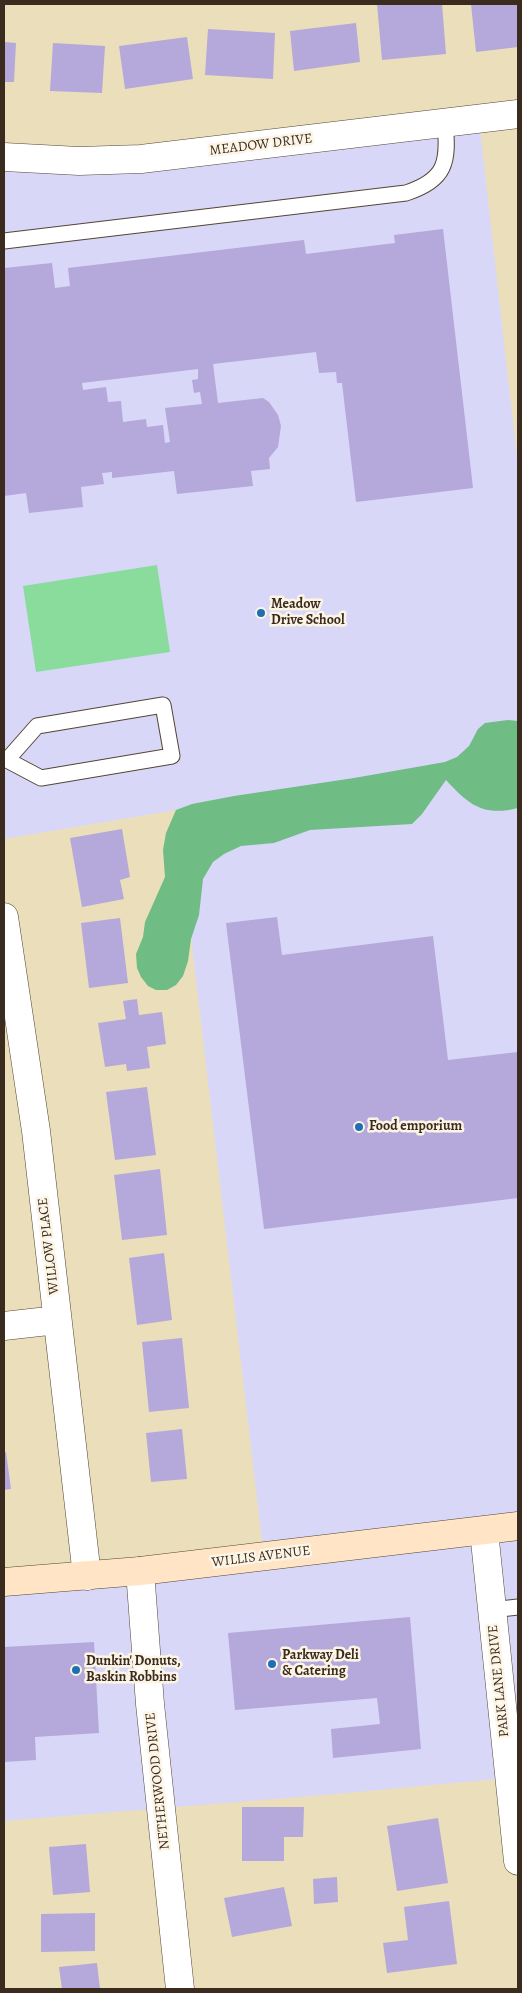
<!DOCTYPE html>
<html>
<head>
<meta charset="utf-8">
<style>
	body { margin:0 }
	#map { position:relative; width:522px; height:1993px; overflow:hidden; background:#eadfba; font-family:Alegreya,serif }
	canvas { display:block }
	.frame { position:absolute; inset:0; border:5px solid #3b2a1e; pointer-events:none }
</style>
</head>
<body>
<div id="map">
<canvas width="522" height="1993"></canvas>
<div class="frame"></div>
</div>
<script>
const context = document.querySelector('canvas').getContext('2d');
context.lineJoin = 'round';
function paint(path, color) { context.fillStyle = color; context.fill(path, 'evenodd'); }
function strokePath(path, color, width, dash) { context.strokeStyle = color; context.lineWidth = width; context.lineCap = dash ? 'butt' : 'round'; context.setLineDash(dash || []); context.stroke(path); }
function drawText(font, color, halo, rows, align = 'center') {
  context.font = font + ' Alegreya,serif'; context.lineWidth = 5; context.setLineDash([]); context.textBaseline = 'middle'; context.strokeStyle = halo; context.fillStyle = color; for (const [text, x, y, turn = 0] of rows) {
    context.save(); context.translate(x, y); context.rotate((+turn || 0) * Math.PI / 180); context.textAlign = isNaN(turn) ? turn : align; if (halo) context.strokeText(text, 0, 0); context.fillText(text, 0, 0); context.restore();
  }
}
paint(new Path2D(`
	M479 119 518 467V1717L503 1719 507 1778 336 1794 4 1821V1582L264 1558 176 810 4 839V157Z`), '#d8d7f8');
paint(new Path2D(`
	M157 565 170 652 36 672 23 586Z`), '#8adc9d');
paint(new Path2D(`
	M508 720 518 721V808C483 817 468 804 446 780L422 814 412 824 310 830 274 843 241 846 224 854 213 862 203 879 199 915 191 939 188 961 183 976 176 985 167 990H156L148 986 141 977 137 968 136 954 143 937 145 922 165 877 163 850 166 833 176 810 192 804 234 796 354 778 445 762 457 757 469 746 478 729 485 723Z`), '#6fbc84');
paint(new Path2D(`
	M377 4H442L446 54 382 60Z
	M471 4H518V47L476 52Z
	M356 23 360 62 294 71 290 31Z
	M208 29 275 33 273 79 205 75Z
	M187 37 193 79 125 89 119 46Z
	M4 42 16 43 14 82H4Z
	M53 43 105 46 102 93 50 91Z
	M443 229 473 488 356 502 342 383H337L336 372 319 373 316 352 213 364 218 403 263 398 269 402 278 415 281 426 278 447 269 458 270 469 251 471 253 486 177 494 174 471 112 478V472L102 473 104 484 81 487 83 507 29 513 26 493 4 496V268L52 263 55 288 70 286 68 268 304 240 306 254 395 243 394 235ZM198 369V379L192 380 194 393 200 392 202 404 165 408 170 442 165 443 163 425 147 427 146 419 123 422 121 401 108 402 106 387 83 390 82 383Z
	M122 829 130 877 120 880 124 899 82 907 70 838Z
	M277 917 282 955 433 936 448 1060 518 1052V1198L264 1229 226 923Z
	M120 918 128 983 89 988 81 923Z
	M137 999 139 1015 162 1012 166 1044 147 1047 150 1068 127 1071 126 1064 105 1067 98 1023 126 1019 123 1001Z
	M147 1087 156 1155 115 1160 106 1092Z
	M160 1169 167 1235 122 1240 114 1175Z
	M164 1253 172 1320 137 1325 129 1258Z
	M182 1338 189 1408 149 1412 142 1342Z
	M182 1429 187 1479 151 1482 146 1433Z
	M6 1452 11 1489 4 1490V1453Z
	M410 1617 421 1749 333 1758 331 1729 380 1724 377 1698 235 1710 228 1633Z
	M94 1642 99 1733 35 1737 36 1760 4 1762V1647Z
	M242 1807H304L303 1837H284V1861H242Z
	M438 1818 448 1883 397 1891 387 1826Z
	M86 1844 90 1892 53 1895 49 1847Z
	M337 1877 338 1902 314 1904 313 1879Z
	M284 1887 292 1926 232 1937 224 1898Z
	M449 1901 457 1964 387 1973 383 1943 408 1940 404 1907Z
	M95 1913V1951L41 1952V1914Z
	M97 1963 100 1989H62L59 1967Z`), '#b5a8da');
const service = new Path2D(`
	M4 241 406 193C446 180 449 162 445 123
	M4 760H7L41 778 172 756 163 705 37 726 7 760
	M491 1610 518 1607`);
const minor = new Path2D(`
	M4 157 79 161 141 159 518 114
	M4 917 36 1131 87 1576
	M4 1326 57 1320
	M484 1531 518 1861
	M140 1571 150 1704 180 1989`);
const secondary = new Path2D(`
	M4 1582 140 1571 518 1526`);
strokePath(service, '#554535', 17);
strokePath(minor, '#554535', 29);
strokePath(secondary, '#554535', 29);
strokePath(service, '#fff', 15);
strokePath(minor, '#fff', 28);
strokePath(secondary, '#ffe4c6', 28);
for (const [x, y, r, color] of [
	[261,613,5,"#1f6fb2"],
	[359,1127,5,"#1f6fb2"],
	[272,1664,5,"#1f6fb2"],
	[76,1670,5,"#1f6fb2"]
]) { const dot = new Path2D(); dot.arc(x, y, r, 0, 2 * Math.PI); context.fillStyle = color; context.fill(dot); strokePath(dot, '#fcf5e5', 2); }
drawText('14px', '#3b2a1e', '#fcf5e5', [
	["MEADOW DRIVE",261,145,-7],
	["WILLOW PLACE",49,1246,-97],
	["WILLIS AVENUE",261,1557,-7],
	["PARK LANE DRIVE",499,1681,-96],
	["NETHERWOOD DRIVE",158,1781,-96]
]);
drawText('bold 14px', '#3b2a1e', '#fcf5e5', [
	["Meadow",271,605],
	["Drive School",271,621],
	["Food emporium",369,1127],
	["Parkway Deli",282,1656],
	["& Catering",282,1672],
	["Dunkin' Donuts,",86,1662],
	["Baskin Robbins",86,1678]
], 'left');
</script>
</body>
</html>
